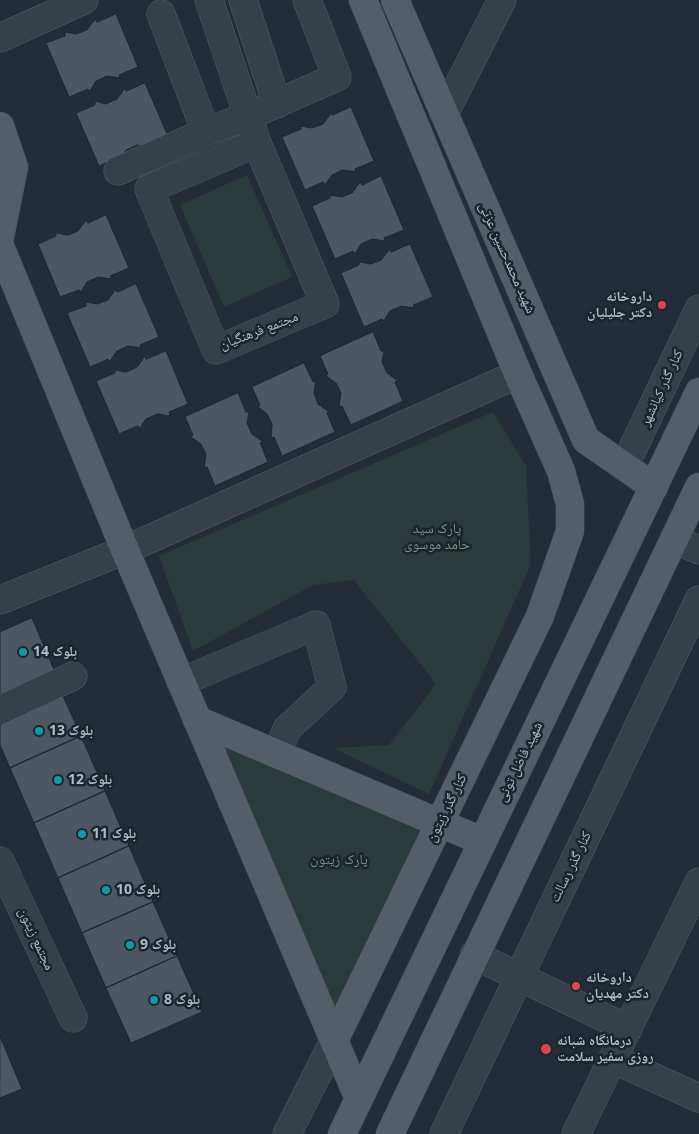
<!DOCTYPE html>
<html>
<head>
<meta charset="utf-8">
<style>
	body { margin:0 }
	canvas { display:block; background:#242d37 }
</style>
</head>
<body>
<canvas width="699" height="1134"></canvas>
<script>
const context = document.querySelector('canvas').getContext('2d');
context.lineJoin = 'round';
function paint(path, color) { context.fillStyle = color; context.fill(path, 'evenodd'); }
function strokePath(path, color, width, dash) { context.strokeStyle = color; context.lineWidth = width; context.lineCap = dash ? 'butt' : 'round'; context.setLineDash(dash || []); context.stroke(path); }
function drawText(font, color, halo, rows, align = 'center') {
  context.font = font + ' "Open Sans","Noto Naskh Arabic",sans-serif'; context.lineWidth = 5; context.setLineDash([]); context.textBaseline = 'middle'; context.strokeStyle = halo; context.fillStyle = color; for (const [text, x, y, turn = 0] of rows) {
    context.save(); context.translate(x, y); context.rotate((+turn || 0) * Math.PI / 180); context.textAlign = isNaN(turn) ? turn : align; if (halo) context.strokeText(text, 0, 0); context.fillText(text, 0, 0); context.restore();
  }
}
paint(new Path2D(`
	M247 175 292 277 224 307 180 205Z
	M493 412 526 466 531 564 429 794 333 748 389 745 436 684 354 580 313 585 193 651 159 556Z
	M197 720 440 822 334 1041Z`), '#293b3a');
const building = new Path2D(`
	M116 14 138 67 119 75 120 78 107 76 96 81 90 91 88 89 69 97 46 43 65 36V32L76 34 87 30 95 19 97 22Z
	M145 83 168 136 150 147 137 145 126 150 119 160 117 158 99 166 76 113 95 105V101L106 104 117 99 125 88 126 91Z
	M351 107 374 161 355 169 356 172 342 170 332 175 325 185 323 182 305 190 282 137 301 129 300 126 312 128 323 124 331 113 332 115Z
	M381 176 404 230 384 238 385 241 372 239 361 244 355 254 353 251 335 259 312 206 330 198V195L342 197 352 193 360 182 362 185Z
	M106 215 129 268 110 276 112 279 98 277 87 282 81 292 79 290 60 297 38 244 56 236V233L68 235 78 231 86 220 88 223Z
	M410 244 433 297 413 305 415 308 401 306 390 311 384 321 382 319 364 327 341 273 359 265V262L371 264 381 260 390 249 391 252Z
	M136 284 159 337 140 345 141 348 128 346 117 351 110 361 108 359 90 367 67 313 86 306V302L97 304 108 300 116 289 117 292Z
	M373 332 381 351H384L382 362 387 373 398 381 395 382 403 401 351 425 342 406 339 407 341 393 336 383 326 376 328 374 320 356Z
	M166 351 188 404 169 412 170 416 157 414 146 419 140 428 137 426 119 434 96 381 115 373V370L126 372 137 367 145 356 146 359Z
	M304 363 313 382 316 381 314 393 318 404 329 412 327 413 335 432 282 456 274 437 271 438 272 424 267 414 258 407 260 405 252 387Z
	M238 393 246 412H249L247 423 252 434 263 442 260 443 268 462 215 486 207 467 204 468 206 454 201 444 191 437 193 435 185 417Z
	M32 618 55 672 0 695V632Z
	M63 696 81 736 10 768 0 745V725Z
	M81 736 105 791 34 823 10 768Z
	M105 791 129 846 58 878 34 823Z
	M129 846 153 902 82 933 58 878Z
	M153 902 177 956 106 988 82 933Z
	M177 956 202 1012 131 1043 106 988Z
	M0 1036 22 1089 0 1098Z`);
paint(building, '#4c5763');
strokePath(building, '#1e262f', 1);
const minor = new Path2D(`
	M209 0 257 143 325 304 216 350 149 189 257 143
	M243 0 277 104
	M161 14 206 132 248 116 337 77 307 0
	M0 38 84 0
	M444 114 502 0
	M118 171 206 132
	M624 467 699 309
	M674 539 699 550
	M0 600 125 550 518 374
	M181 682 316 625 332 687 287 729 277 753
	M0 710 73 676
	M0 861 73 1018
	M474 955 628 1029
	M613 1059 699 1098
	M287 1134 334 1041
	M444 1134 699 600
	M576 1134 699 882`);
const major = new Path2D(`
	M395 0 586 440 654 487
	M0 126 14 167 0 237
	M0 246 125 550 359 1099
	M197 720 482 841
	M334 1041 540 616 570 531V504L561 471 518 374 363 0
	M342 1134 699 392
	M390 1134 699 487`);
strokePath(minor, '#555d66', 29);
strokePath(major, '#404851', 29);
strokePath(minor, '#373f48', 28);
strokePath(major, '#555e68', 28);
for (const [x, y, r, color] of [
	[662,305,5,"#e0444e"],
	[23,652,5,"#0f9aa8"],
	[39,731,5,"#0f9aa8"],
	[58,780,5,"#0f9aa8"],
	[82,834,5,"#0f9aa8"],
	[106,890,5,"#0f9aa8"],
	[130,945,5,"#0f9aa8"],
	[576,986,5,"#e0444e"],
	[154,1000,5,"#0f9aa8"],
	[546,1049,6,"#e0444e"]
]) { const dot = new Path2D(); dot.arc(x, y, r, 0, 2 * Math.PI); context.fillStyle = color; context.fill(dot); strokePath(dot, '#1c242d', 2); }
drawText('14px', '#b2bac4', '#1c242d', [
	["شهید محمدحسین عزتی",507,258,66],
	["مجتمع فرهنگیان",259,331,-21],
	["کنار گذر کیانشهر",662,388,-65],
	["شهید فاضل تونی",520,762,-64],
	["کنار گذر زیتون",447,808,-64],
	["کنار گذر رسالت",571,867,-64],
	["مجتمع زیتون",36,939,65]
]);
drawText('bold 14px', '#b2bac4', '#1c242d', [
	["داروخانه",652,297,"right"],
	["دکتر جلیلیان",652,313,"right"],
	["بلوک 14",33,652],
	["بلوک 13",49,731],
	["بلوک 12",68,780],
	["بلوک 11",92,834],
	["بلوک 10",116,890],
	["بلوک 9",140,945],
	["داروخانه",586,978],
	["دکتر مهدیان",586,994],
	["بلوک 8",164,1000],
	["درمانگاه شبانه",557,1041],
	["روزی سفیر سلامت",557,1057]
], 'left');
drawText('14px', '#73977b', '#1c242d', [
	["پارک سید",437,529],
	["حامد موسوی",437,545],
	["پارک زیتون",339,860]
]);
</script>
</body>
</html>
